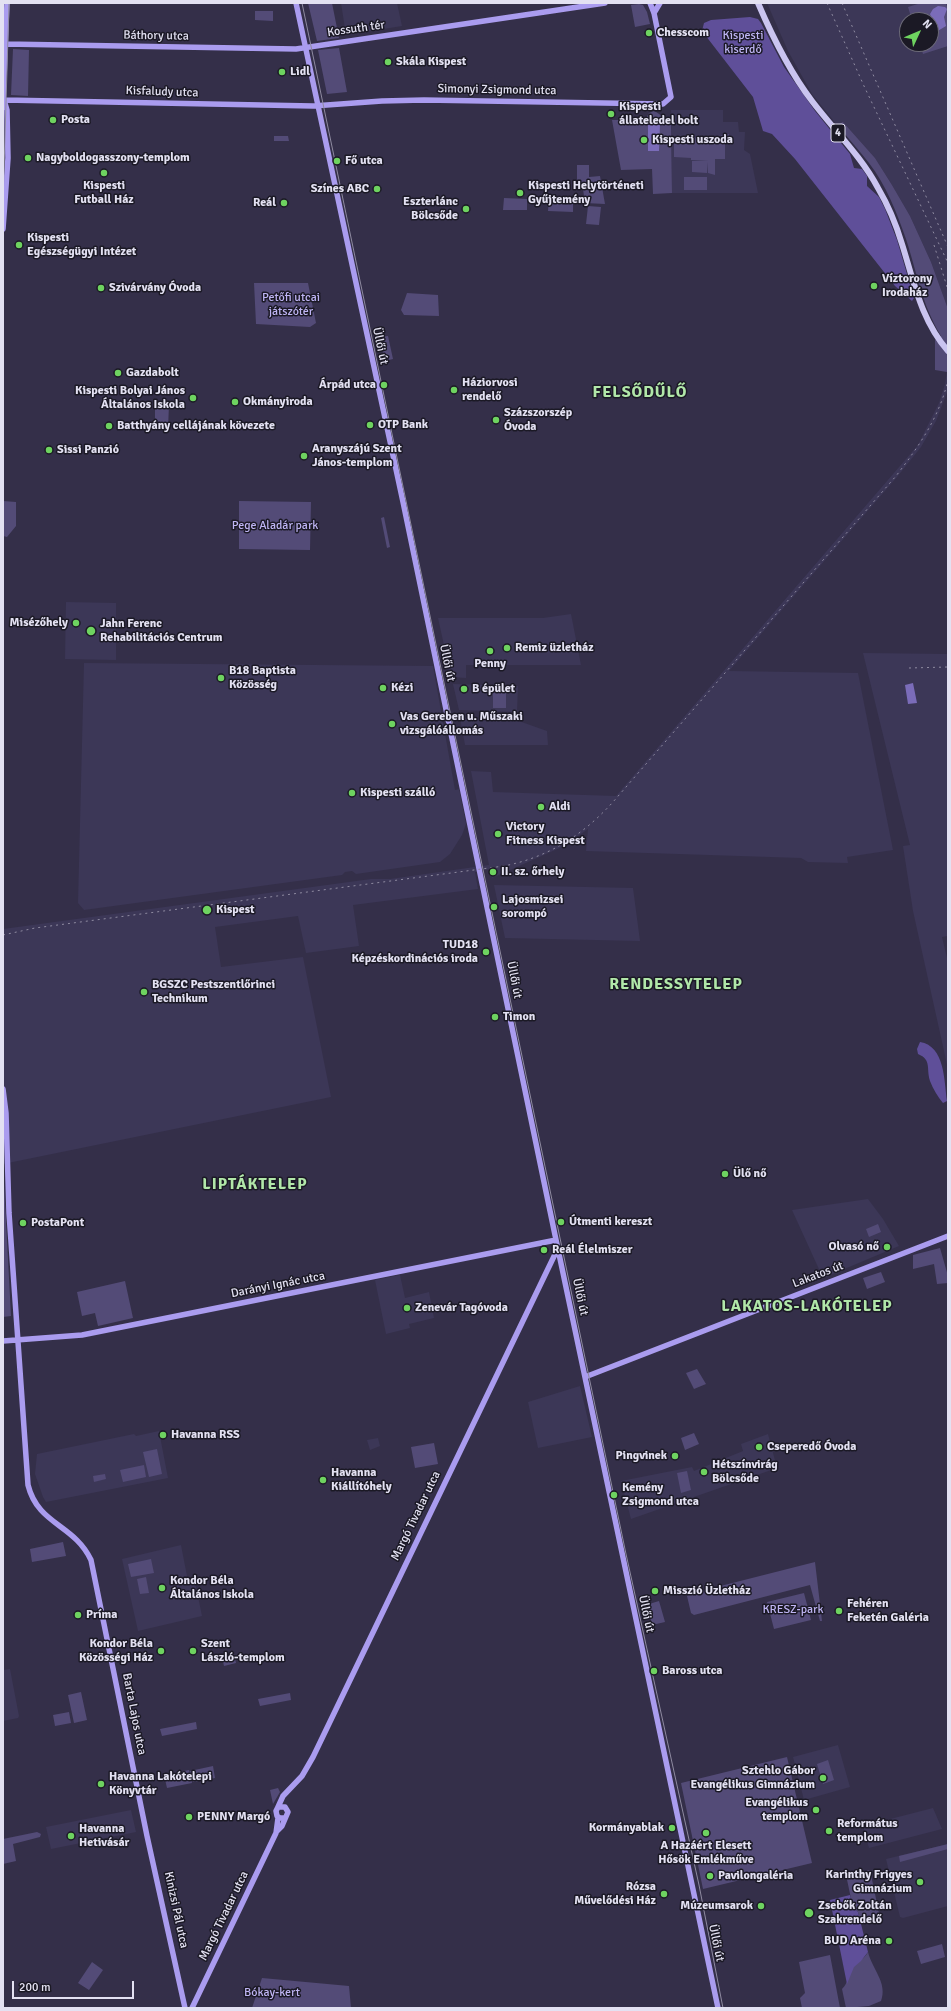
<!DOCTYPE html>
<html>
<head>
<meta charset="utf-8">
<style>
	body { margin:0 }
	#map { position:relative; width:951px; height:2011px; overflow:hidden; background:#342f49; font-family:Signika,sans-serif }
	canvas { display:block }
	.frame { position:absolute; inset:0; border:4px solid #e3e1f2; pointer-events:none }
	.north { position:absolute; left:899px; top:12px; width:40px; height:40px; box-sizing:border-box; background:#1b1925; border:1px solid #6b6977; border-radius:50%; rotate:46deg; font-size:11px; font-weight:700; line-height:16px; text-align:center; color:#e3e1f2 }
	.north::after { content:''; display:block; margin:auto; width:14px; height:18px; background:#6ed360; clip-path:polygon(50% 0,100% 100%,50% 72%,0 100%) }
	.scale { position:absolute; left:12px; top:1981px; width:122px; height:18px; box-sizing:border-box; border:2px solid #e3e1f2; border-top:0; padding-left:5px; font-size:12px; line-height:14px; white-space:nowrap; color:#e3e1f2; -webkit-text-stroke:3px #1b1925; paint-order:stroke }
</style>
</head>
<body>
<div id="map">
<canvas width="951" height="2011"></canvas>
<div class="frame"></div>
<div class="north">N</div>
<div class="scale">200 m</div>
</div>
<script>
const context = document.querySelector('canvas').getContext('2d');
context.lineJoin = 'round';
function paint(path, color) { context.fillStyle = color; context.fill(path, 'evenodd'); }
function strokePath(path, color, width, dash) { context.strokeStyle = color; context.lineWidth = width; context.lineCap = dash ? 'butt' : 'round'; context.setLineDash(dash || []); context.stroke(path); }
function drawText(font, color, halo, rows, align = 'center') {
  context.font = font + ' Signika,sans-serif'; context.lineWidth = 3; context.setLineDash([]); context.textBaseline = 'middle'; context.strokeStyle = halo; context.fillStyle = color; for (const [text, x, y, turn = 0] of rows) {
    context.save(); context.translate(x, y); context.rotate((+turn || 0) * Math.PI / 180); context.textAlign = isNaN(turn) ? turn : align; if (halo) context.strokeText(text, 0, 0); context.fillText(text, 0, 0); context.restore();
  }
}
paint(new Path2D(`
	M341 3H397L402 26 346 35Z
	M767 3H948V309L931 262 910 216 892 185 875 158 843 122 837 125 812 94 788 51ZM907 20H931V44H907Z
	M671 110H723V122H738L739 132H745L744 150 750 154 758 193H672Z
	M948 364V389L946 395 936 421 921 447 897 477 729 671 858 673 893 850 847 857 848 863 808 862 801 858 586 851 588 829 564 846 492 878 490 869 475 872 478 889 353 905 359 946 306 953 298 916 215 927 221 967 303 957 331 1097 3 1164V929L371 879H390L489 865 471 771 491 772 493 792 616 796 918 445 939 403 945 384Z
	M66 602 116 603V660L65 659Z
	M571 614 581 665H466V678L451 677 438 618H543Z
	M863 653 948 654V936L942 937 948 962V1069L913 911 903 846 910 845Z
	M84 663 433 666 455 790 459 789 466 824 462 835 450 854 440 862 356 874 352 871 345 872 342 875 84 910 78 903Z
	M453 684 518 686 517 712 459 710Z
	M460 718 516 720 547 731 548 745H465Z
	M494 885 633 888 640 941 505 938Z
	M868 1199 883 1219 899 1246 823 1278 792 1210Z
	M400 1275 405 1298 429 1292 434 1318 409 1324 410 1328 386 1334 375 1280Z
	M580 1386 592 1437 538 1448 528 1402Z
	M159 1431 168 1478 46 1502 43 1497 35 1474 37 1454 134 1434 136 1436Z
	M768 1434 777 1468 631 1519 621 1481 692 1467 694 1471 743 1451 741 1444Z
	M378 1438 380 1446 370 1450 367 1440Z
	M181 1545 187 1576 183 1577V1579L194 1577 202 1616 138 1631 122 1559Z
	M10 1669 19 1716 18 1718 3 1721V1670Z
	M838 1745 850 1787 804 1800 793 1757Z
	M933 1808 942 1829 869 1848 863 1826Z
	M131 1810 136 1832 51 1849 46 1827Z
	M948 1844V1906L903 1918 900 1917 886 1859Z`), '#3c3757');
paint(new Path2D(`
	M308 3H332L339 38 317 41Z
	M921 3H946L948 11V46L923 54 920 44H931V20H912L908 7Z
	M639 4 643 5 647 12 650 24 635 27 631 5Z
	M255 11H273V21L255 20Z
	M339 48 347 92 327 94 318 50Z
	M13 49 29 50 28 96 11 95Z
	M654 111C660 114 663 116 663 122L671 123 672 193 653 194 652 169 621 170 612 120H645L649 113Z
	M843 122 875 158 892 185 910 216 931 262 948 309 947 372 935 370V340L941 336C921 302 918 276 906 239 897 213 886 185 869 163 859 150 848 138 837 125Z
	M729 134V136L725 137V159H715V175L708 173V162L707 173 692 172V161H708L691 160V158L674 157V137L690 139 691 137H705V139L713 140 714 138H721V135Z
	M274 136H288L289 141H274Z
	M577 165H589V177L600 176 605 204 585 203 583 189H577Z
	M684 177H707V190H684Z
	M504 198 527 199V210H503Z
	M549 198H573V212L548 211Z
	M588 206 601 207 599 225 586 224Z
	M254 283H308L316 323 310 327 256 324Z
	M407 293 438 295 439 316 404 315 401 310Z
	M388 336 393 359 385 361 379 337Z
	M155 404H169L168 430H155Z
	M3 501 16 502V526L7 537 3 536Z
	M239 501 311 502 310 550 239 549Z
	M384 517 390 547 387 548 381 518Z
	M493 686H506V708H493Z
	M3 1164 11 1316 3 1317Z
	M878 1224 881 1232 869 1237 866 1229Z
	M940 1248 948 1276V1283L937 1284 934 1264 913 1269V1255Z
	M881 1272 885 1282 867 1289 863 1278Z
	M125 1281 133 1318 98 1326 95 1313 82 1316 77 1292Z
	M697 1369 706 1384 694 1389 686 1373Z
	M694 1433 699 1444 685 1450 681 1438Z
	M434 1443 438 1464 415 1468 411 1447Z
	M157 1449 162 1474 149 1477 143 1452Z
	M144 1465 146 1477 123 1482 120 1470Z
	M687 1471 691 1490 681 1493 677 1473Z
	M105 1474 106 1479 94 1482 93 1476Z
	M63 1542 66 1556 32 1562 30 1549Z
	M151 1559 154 1573 131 1577 128 1564Z
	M815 1562 822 1621H820L810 1585 694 1615 691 1613 687 1596 689 1594Z
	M146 1577 149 1593 140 1594 137 1579Z
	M804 1593 811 1620 774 1629 767 1602Z
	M659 1601 665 1622 652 1625 648 1607 649 1604Z
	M234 1654 236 1663 224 1666 222 1657Z
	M81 1692 87 1720 74 1723 68 1695Z
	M290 1693 291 1700 260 1706 258 1699Z
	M69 1712 71 1723 55 1726 53 1715Z
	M196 1722 197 1729 162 1736 160 1729Z
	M787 1757 812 1863 703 1889 681 1783Z
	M828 1760 834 1780 823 1784 817 1764Z
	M213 1766 215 1778 193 1782 190 1771Z
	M189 1770 192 1783 167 1788 164 1775Z
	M278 1788 280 1792 273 1804 270 1790Z
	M37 1832 41 1834 40 1837 13 1844 16 1861 3 1864V1839Z
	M948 1844V1849L900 1862 899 1856Z
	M870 1870 880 1918 861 1923 858 1912 853 1908 846 1875Z
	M942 1944 945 1957 921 1964 917 1951Z
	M868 1952C872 1969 888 1983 881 2001L869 2006 846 2008 842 1989C849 1983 848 1972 854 1966 859 1961 864 1959 868 1952Z
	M830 1955 840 2008H802L800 1998 805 1993 799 1962Z
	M92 1962 103 1970 89 1990 78 1983Z
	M262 1978 349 1986 351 2008H252Z`), '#534b77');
paint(new Path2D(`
	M750 17 758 19 761 23 784 67 815 111 850 154 854 168 862 169 867 176V186L879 197 885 209 897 240 914 298 912 301 895 286 795 159 772 134 763 131 753 97 702 31 704 23 711 20Z
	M920 1042C945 1046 944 1080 947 1101L943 1103C938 1097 933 1089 930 1081 926 1068 932 1060 918 1054L917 1049Z
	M850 1895 853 1908 858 1912 868 1952 861 1961 854 1967 847 1984 830 1900Z`), '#5f4f99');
paint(new Path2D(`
	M938 6 945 7 947 9 944 17 946 26 931 35 932 20 930 14 933 9Z
	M648 124H660L659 151H648Z
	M913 683 917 703 908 704 905 685Z`), '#7b6cb9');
strokePath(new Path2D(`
	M296 3 403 502 555 1235 718 2008
	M654 13 660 3
	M5 44 296 49 605 3
	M4 100 313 106 382 101 424 100 663 104 671 97 654 13 650 3
	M3 103 7 3
	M3 229 8 158 7 110 4 100
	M3 1089 6 1113 9 1213 28 1485C38 1525 74 1524 91 1560L147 1836 185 2008
	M3 1341 82 1335 556 1240
	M585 1377 948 1236
	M278 1807 283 1796 302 1776 313 1757 558 1248
	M277 1831 282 1826 288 1812 285 1807H278L276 1811 277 1816 280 1818H285
	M192 2008 276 1833 278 1818`), '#aa9cef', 5.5);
strokePath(new Path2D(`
	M758 3C773 38 789 71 812 101 834 130 861 156 878 188 888 205 896 224 902 244 914 282 921 320 948 351`), '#cac4f0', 6);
strokePath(new Path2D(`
	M302 3 626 1554 699 1885 723 2008
	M3 203 9 3`), '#8f8ba1', 1);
strokePath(new Path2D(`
	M827 3 864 86 948 263
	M842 3 948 247
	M934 245 948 290
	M909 668 948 667
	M3 935 35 928 504 866C549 857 583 835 613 802L896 476C919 446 939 418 948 380`), '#8f8ba1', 1, [2, 4]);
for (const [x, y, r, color] of [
	[649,33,4,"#6ed360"],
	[388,62,4,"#6ed360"],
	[282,72,4,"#6ed360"],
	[611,114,4,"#6ed360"],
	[53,120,4,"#6ed360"],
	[644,140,4,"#6ed360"],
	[28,158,4,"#6ed360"],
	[337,161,4,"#6ed360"],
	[104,173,4,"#6ed360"],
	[377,189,4,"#6ed360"],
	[520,193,4,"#6ed360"],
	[284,203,4,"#6ed360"],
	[466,209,4,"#6ed360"],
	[19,245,4,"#6ed360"],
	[874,286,4,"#6ed360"],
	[101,288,4,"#6ed360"],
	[118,373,4,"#6ed360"],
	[384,385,4,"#6ed360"],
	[454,390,4,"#6ed360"],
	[193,398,4,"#6ed360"],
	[235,402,4,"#6ed360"],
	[496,420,4,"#6ed360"],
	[370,425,4,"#6ed360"],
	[109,426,4,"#6ed360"],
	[49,450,4,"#6ed360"],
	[304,456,4,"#6ed360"],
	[76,623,4,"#6ed360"],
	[91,631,5,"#6ed360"],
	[507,648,4,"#6ed360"],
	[490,651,4,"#6ed360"],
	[221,678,4,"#6ed360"],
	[383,688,4,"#6ed360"],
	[464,689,4,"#6ed360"],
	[392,724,4,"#6ed360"],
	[352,793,4,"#6ed360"],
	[541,807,4,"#6ed360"],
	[498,834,4,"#6ed360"],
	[493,872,4,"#6ed360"],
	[494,907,4,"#6ed360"],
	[207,910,5,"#6ed360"],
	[486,952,4,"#6ed360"],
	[144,992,4,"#6ed360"],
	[495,1017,4,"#6ed360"],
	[725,1174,4,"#6ed360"],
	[561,1222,4,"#6ed360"],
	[23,1223,4,"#6ed360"],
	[887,1247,4,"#6ed360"],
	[544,1250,4,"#6ed360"],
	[407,1308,4,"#6ed360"],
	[163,1435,4,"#6ed360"],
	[759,1447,4,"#6ed360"],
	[675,1456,4,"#6ed360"],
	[704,1472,4,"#6ed360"],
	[323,1480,4,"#6ed360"],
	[614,1495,4,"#6ed360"],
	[162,1588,4,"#6ed360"],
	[655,1591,4,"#6ed360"],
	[839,1611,4,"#6ed360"],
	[78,1615,4,"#6ed360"],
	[161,1651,4,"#6ed360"],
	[193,1651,4,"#6ed360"],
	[654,1671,4,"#6ed360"],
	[823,1778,4,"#6ed360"],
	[101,1784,4,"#6ed360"],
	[816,1810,4,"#6ed360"],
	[189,1817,4,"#6ed360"],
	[672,1828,4,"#6ed360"],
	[829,1831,4,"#6ed360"],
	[706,1833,4,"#6ed360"],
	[71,1836,4,"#6ed360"],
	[710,1876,4,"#6ed360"],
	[920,1882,4,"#6ed360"],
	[664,1894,4,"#6ed360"],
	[761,1906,4,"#6ed360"],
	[809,1913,5,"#6ed360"],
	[889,1941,4,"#6ed360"]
]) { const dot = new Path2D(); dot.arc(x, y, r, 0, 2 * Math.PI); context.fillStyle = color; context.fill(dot); strokePath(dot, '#1b1925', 1.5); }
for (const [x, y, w] of [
	[838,133,14]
]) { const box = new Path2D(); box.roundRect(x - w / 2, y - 9, w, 18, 3); context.fillStyle = '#1b1925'; context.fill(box); strokePath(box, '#e3e1f2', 1); }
drawText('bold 11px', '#e3e1f2', null, [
	["4",838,133]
]);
drawText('12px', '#e3e1f2', '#1b1925', [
	["Kossuth tér",356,29,-8],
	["Báthory utca",156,36,1],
	["Simonyi Zsigmond utca",497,90,1],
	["Kisfaludy utca",162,92,2],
	["Üllői út",380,346,78],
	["Üllői út",447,663,78],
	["Üllői út",514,980,79],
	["Lakatos út",818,1275,-21],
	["Darányi Ignác utca",278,1285,-11],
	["Üllői út",580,1297,78],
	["Margó Tivadar utca",416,1516,-64],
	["Üllői út",646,1614,78],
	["Barta Lajos utca",134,1714,79],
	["Kinizsi Pál utca",176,1910,78],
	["Margó Tivadar utca",224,1916,-64],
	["Üllői út",716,1943,78]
]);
drawText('bold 12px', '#e3e1f2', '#1b1925', [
	["Chesscom",657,33],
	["Skála Kispest",396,62],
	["Lidl",290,72],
	["Kispesti",619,107],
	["állateledel bolt",619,121],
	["Posta",61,120],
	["Kispesti uszoda",652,140],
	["Nagyboldogasszony-templom",36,158],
	["Fő utca",345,161],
	["Kispesti",104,186,"center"],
	["Futball Ház",104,200,"center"],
	["Kispesti Helytörténeti",528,186],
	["Gyűjtemény",528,200],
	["Színes ABC",369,189,"right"],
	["Eszterlánc",458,202,"right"],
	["Bölcsőde",458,216,"right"],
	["Reál",276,203,"right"],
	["Kispesti",27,238],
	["Egészségügyi Intézet",27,252],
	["Víztorony",882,279],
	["Irodaház",882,293],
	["Szivárvány Óvoda",109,288],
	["Gazdabolt",126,373],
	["Háziorvosi",462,383],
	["rendelő",462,397],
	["Árpád utca",376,385,"right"],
	["Kispesti Bolyai János",185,391,"right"],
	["Általános Iskola",185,405,"right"],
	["Okmányiroda",243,402],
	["Százszorszép",504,413],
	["Óvoda",504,427],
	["OTP Bank",378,425],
	["Batthyány cellájának kövezete",117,426],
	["Aranyszájú Szent",312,449],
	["János-templom",312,463],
	["Sissi Panzió",57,450],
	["Misézőhely",68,623,"right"],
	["Jahn Ferenc",100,624],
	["Rehabilitációs Centrum",100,638],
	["Remiz üzletház",515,648],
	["Penny",490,664,"center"],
	["B18 Baptista",229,671],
	["Közösség",229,685],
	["Kézi",391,688],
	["B épület",472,689],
	["Vas Gereben u. Műszaki",400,717],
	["vizsgálóállomás",400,731],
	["Kispesti szálló",360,793],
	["Aldi",549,807],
	["Victory",506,827],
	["Fitness Kispest",506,841],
	["II. sz. őrhely",501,872],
	["Lajosmizsei",502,900],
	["sorompó",502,914],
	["Kispest",216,910],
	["TUD18",478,945,"right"],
	["Képzéskordinációs iroda",478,959,"right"],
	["BGSZC Pestszentlőrinci",152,985],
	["Technikum",152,999],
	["Timon",503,1017],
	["Ülő nő",733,1174],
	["Útmenti kereszt",569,1222],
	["PostaPont",31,1223],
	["Olvasó nő",879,1247,"right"],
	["Reál Élelmiszer",552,1250],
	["Zenevár Tagóvoda",415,1308],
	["Havanna RSS",171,1435],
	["Cseperedő Óvoda",767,1447],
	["Pingvinek",667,1456,"right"],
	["Hétszínvirág",712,1465],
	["Bölcsőde",712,1479],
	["Havanna",331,1473],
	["Kiállítóhely",331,1487],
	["Kemény",622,1488],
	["Zsigmond utca",622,1502],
	["Kondor Béla",170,1581],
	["Általános Iskola",170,1595],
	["Misszió Üzletház",663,1591],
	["Fehéren",847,1604],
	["Feketén Galéria",847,1618],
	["Príma",86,1615],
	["Kondor Béla",153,1644,"right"],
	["Közösségi Ház",153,1658,"right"],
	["Szent",201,1644],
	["László-templom",201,1658],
	["Baross utca",662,1671],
	["Sztehlo Gábor",815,1771,"right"],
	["Evangélikus Gimnázium",815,1785,"right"],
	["Havanna Lakótelepi",109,1777],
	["Könyvtár",109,1791],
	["Evangélikus",808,1803,"right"],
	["templom",808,1817,"right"],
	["PENNY Margó",197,1817],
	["Református",837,1824],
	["templom",837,1838],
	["Kormányablak",664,1828,"right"],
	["Havanna",79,1829],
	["Hetivásár",79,1843],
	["A Hazáért Elesett",706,1846,"center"],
	["Hősök Emlékműve",706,1860,"center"],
	["Karinthy Frigyes",912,1875,"right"],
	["Gimnázium",912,1889,"right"],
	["Pavilongaléria",718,1876],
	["Rózsa",656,1887,"right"],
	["Művelődési Ház",656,1901,"right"],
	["Múzeumsarok",753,1906,"right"],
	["Zsebők Zoltán",818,1906],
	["Szakrendelő",818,1920],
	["BUD Aréna",881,1941,"right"]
], 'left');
drawText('12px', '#bfb5f4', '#1b1925', [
	["Kispesti",743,36],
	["kiserdő",743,50],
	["Petőfi utcai",291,298],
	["játszótér",291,312],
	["Pege Aladár park",275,526],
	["KRESZ-park",793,1610],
	["Bókay-kert",272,1993]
]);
context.letterSpacing = '1px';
drawText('bold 16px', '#b1e7a9', '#1b1925', [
	["FELSŐDŰLŐ",640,393],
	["RENDESSYTELEP",676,985],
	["LIPTÁKTELEP",255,1185],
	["LAKATOS-LAKÓTELEP",807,1307]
]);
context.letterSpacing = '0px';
</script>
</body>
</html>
